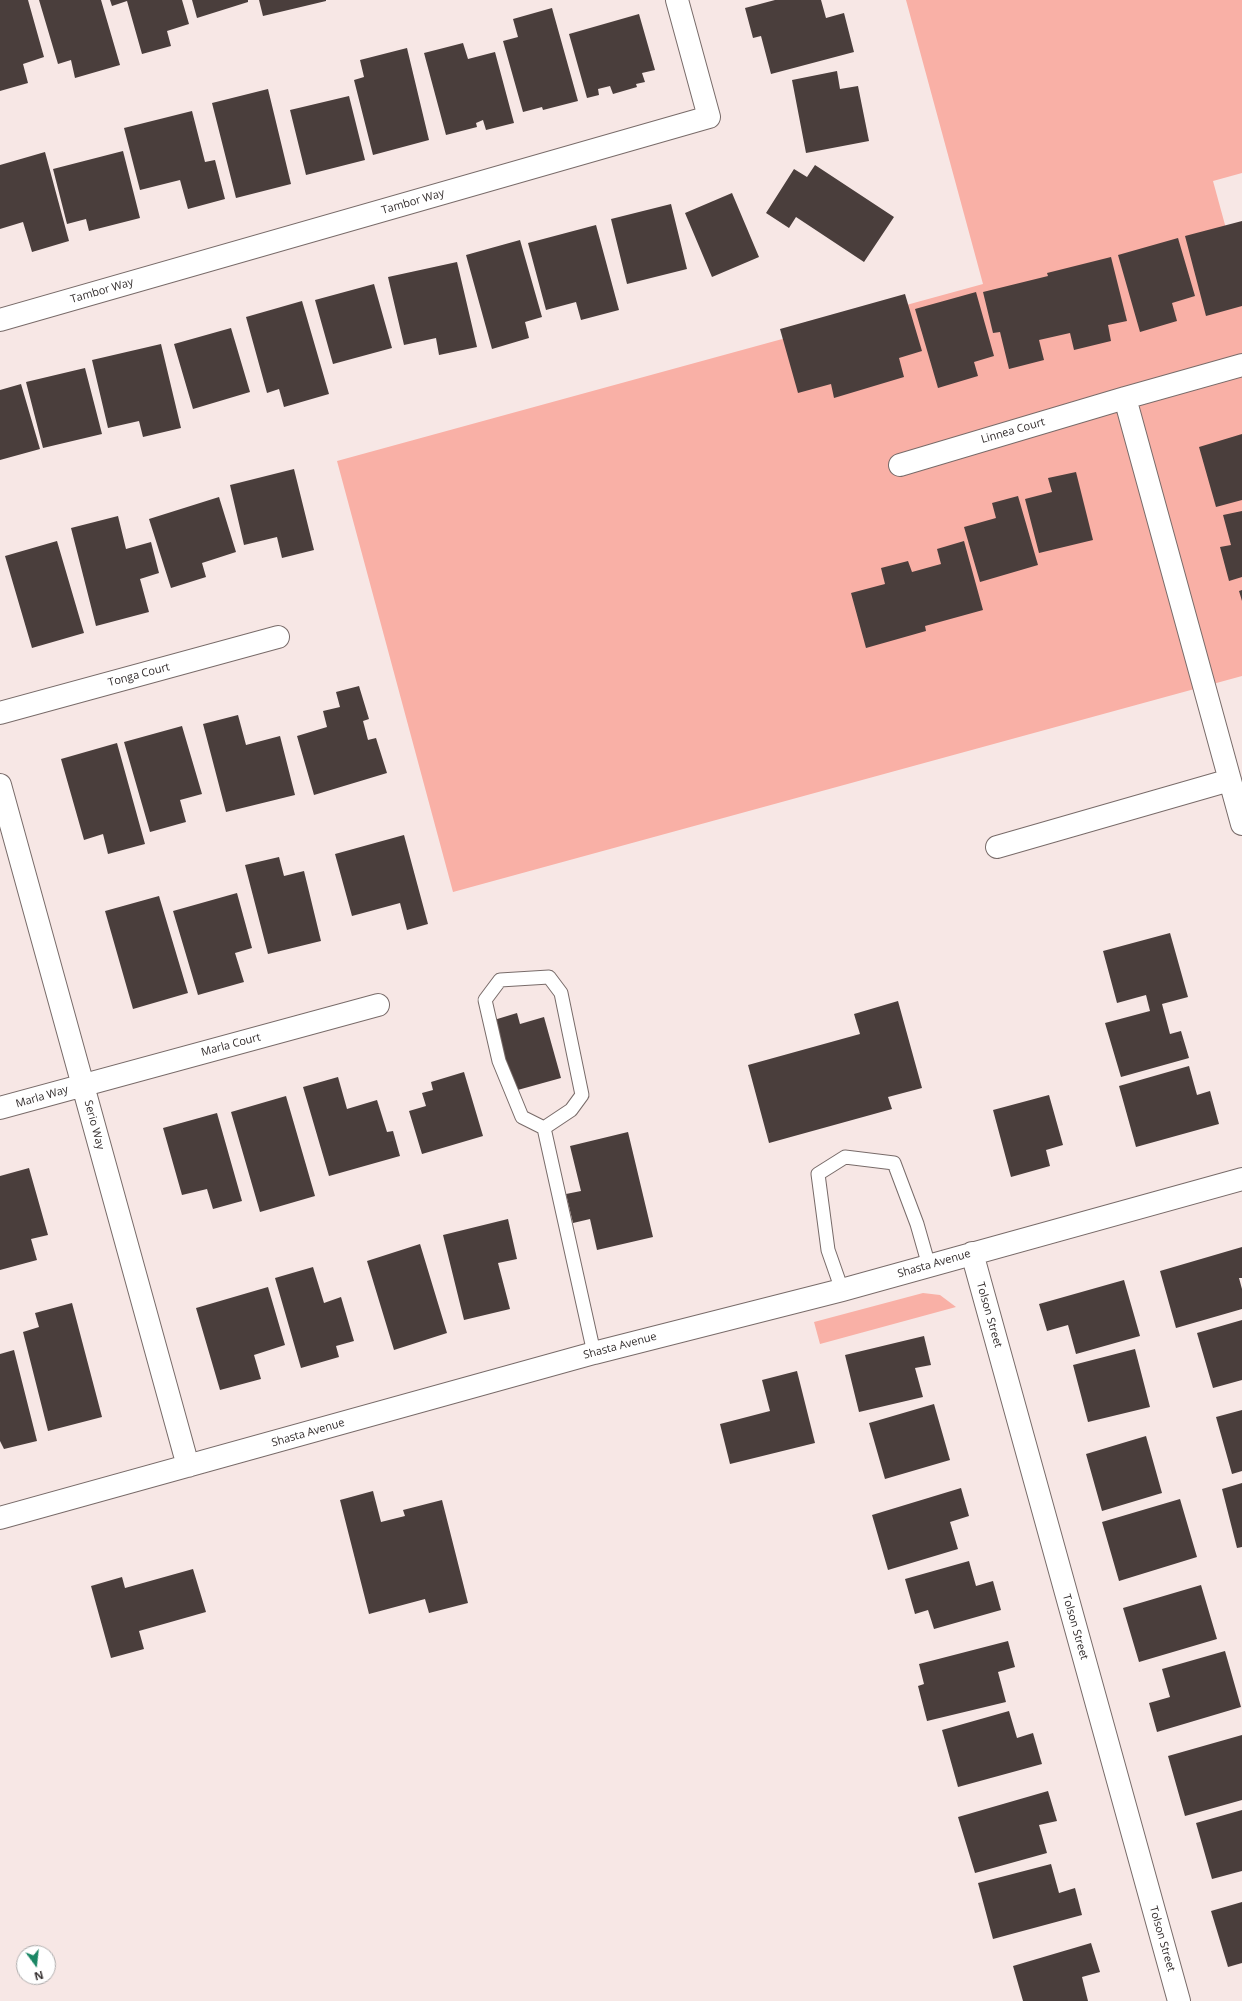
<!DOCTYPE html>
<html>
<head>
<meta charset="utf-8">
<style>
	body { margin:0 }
	#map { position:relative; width:1242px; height:2001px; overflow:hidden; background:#f7e7e5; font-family:"Open Sans",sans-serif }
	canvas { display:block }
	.north { position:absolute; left:16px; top:1945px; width:40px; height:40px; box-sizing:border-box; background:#fff; border:1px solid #adabab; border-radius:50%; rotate:165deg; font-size:11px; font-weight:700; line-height:16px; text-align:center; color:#322c2c }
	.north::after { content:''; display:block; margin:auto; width:14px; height:18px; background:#1a8664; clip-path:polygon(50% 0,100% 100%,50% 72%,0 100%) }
</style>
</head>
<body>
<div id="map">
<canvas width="1242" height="2001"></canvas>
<div class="north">N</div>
</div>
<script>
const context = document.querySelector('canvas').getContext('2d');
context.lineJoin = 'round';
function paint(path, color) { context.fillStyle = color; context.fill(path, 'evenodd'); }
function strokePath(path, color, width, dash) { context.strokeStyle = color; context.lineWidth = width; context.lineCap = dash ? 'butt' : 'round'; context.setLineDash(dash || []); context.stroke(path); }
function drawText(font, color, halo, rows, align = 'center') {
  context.font = font + ' "Open Sans",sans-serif'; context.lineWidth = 4; context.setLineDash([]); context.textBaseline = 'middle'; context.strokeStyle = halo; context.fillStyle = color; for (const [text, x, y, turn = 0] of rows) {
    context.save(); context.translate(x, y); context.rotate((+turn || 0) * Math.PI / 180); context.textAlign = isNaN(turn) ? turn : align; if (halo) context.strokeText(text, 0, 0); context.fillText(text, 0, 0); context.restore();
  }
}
paint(new Path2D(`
	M906 0H1242V173L1213 181 1242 287V676L453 892 337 461 983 284Z
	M923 1293 940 1295 956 1307 820 1344 814 1322Z`), '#f9b0a6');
paint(new Path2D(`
	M0 0H28L44 57 23 64 28 83 0 91Z
	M39 0H101L120 65 75 78 71 60 58 64Z
	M110 0H182L189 24 167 31 171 46 142 54 127 1 112 6Z
	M192 0H248V2L197 18Z
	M259 0H326V1L263 16Z
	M775 0H821L826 18 844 13 854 52 771 74 761 36 753 38 745 8Z
	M552 8 578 101 543 110 542 107 523 112 503 41 518 37 513 19Z
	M639 14 655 70 642 73 645 82 636 84 637 87 613 94 610 86 598 89 599 95 587 98 569 34Z
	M463 43 468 59 495 52 514 123 486 130 483 120 476 123 477 127 446 135 424 53Z
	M407 48 429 140 373 155 354 80 364 77 360 60Z
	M837 71 840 89 858 86 869 141 806 153 792 80Z
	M268 89 291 184 236 198 212 103Z
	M349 96 365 160 306 175 290 110Z
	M192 111 205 162 215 160 225 199 188 209 180 180 140 190 124 128Z
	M123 151 140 218 89 231 86 219 67 224 53 169Z
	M45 152 69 241 32 252 23 222 0 229V165Z
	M815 165 894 217 864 262 796 217 789 228 766 213 794 169 807 177Z
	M732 193 759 257 712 277 685 213Z
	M671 204 687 269 627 284 611 219Z
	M1242 221V306L1206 316 1185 236Z
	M596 225 619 310 581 320 576 302 546 310 528 243Z
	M1178 238 1195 296 1172 303 1177 321 1140 332 1118 255Z
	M520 240 542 317 525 322 529 338 492 349 466 255Z
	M1111 257 1127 321 1108 325 1111 341 1074 350 1070 333 1039 340 1044 360 1009 369 1000 332 993 333 983 292 1048 276 1047 273Z
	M457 262 477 347 439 355 436 338 404 345 388 277Z
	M374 284 392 348 333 364 315 300Z
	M976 292 994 356 974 362 978 376 938 388 915 309Z
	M905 294 922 351 899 358 904 377 834 398 831 384 798 393 780 329Z
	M302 301 329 394 284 407 279 389 267 393 246 317Z
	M231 328 250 392 193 409 174 344Z
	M161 344 181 428 143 437 139 421 108 428 92 360Z
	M85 368 102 434 43 448 26 382Z
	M21 384 40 449 0 460V390Z
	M1242 434V500L1216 507 1199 447Z
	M294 469 314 550 282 558 277 537 244 545 230 485Z
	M1076 472 1093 540 1039 553 1025 499 1052 492 1048 478Z
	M1018 496 1038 565 980 582 964 527 996 518 992 503Z
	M219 497 236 552 202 563 206 577 171 588 149 519Z
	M1242 511V577L1229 581 1220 547 1231 545 1223 515Z
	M118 516 126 549 151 542 159 573 140 579 149 612 96 626 71 528Z
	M57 541 84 633 32 648 5 556Z
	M964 541 983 610 925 626 926 631 866 648 851 593 885 584 881 568 908 561 912 572 941 564 937 549Z
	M1242 590V601L1239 591Z
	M359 686 369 719 363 721 368 740 376 738 387 773 314 795 297 736 327 727 323 711 340 707 336 692Z
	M238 715 246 745 280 736 295 795 226 812 203 724Z
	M182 726 202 794 180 800 186 822 150 832 124 742Z
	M117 743 145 844 108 854 103 834 84 840 61 759Z
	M404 835 428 924 407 930 400 903 352 916 335 854Z
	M279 857 284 876 304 871 321 941 268 954 245 865Z
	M237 893 252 948 235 953 244 982 198 995 173 911Z
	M159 896 188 993 133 1009 105 911Z
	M1170 933 1188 997 1162 1004 1170 1034 1181 1031 1189 1058 1121 1077 1105 1023 1150 1011 1146 995 1117 1003 1103 951Z
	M898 1001 922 1088 888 1097 892 1109 769 1143 748 1065 860 1034 854 1014Z
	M517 1013 520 1024 544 1017 561 1078 514 1091 494 1020Z
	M1189 1066 1197 1095 1210 1091 1219 1124 1136 1147 1119 1086Z
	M464 1072 483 1136 422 1154 409 1111 426 1106 422 1093 433 1090 431 1082Z
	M338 1077 347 1109 377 1100 387 1132 393 1131 400 1156 329 1176 303 1087Z
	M1049 1095 1063 1145 1046 1150 1050 1166 1011 1177 993 1110Z
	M286 1096 315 1196 260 1212 231 1112Z
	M217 1113 242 1201 213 1209 207 1189 182 1195 163 1128Z
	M628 1132 653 1237 597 1250 590 1219 573 1223 566 1194 581 1191 570 1146Z
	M29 1168 48 1235 31 1239 37 1260 0 1270V1176Z
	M508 1219 517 1259 498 1263 510 1309 464 1320 443 1235Z
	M420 1244 447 1333 394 1350 367 1261Z
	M1242 1247V1278H1239L1242 1289V1309L1176 1328 1160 1271Z
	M313 1267 324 1303 341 1297 354 1341 336 1346 339 1357 301 1368 275 1278Z
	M1124 1280 1140 1336 1076 1354 1068 1325 1047 1331 1039 1304Z
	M268 1287 285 1345 254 1355 261 1379 220 1390 196 1308Z
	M72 1303 102 1417 48 1431 23 1332 39 1327 35 1313Z
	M1242 1320V1380L1213 1388 1197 1333Z
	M924 1336 931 1365 915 1368 923 1397 859 1412 845 1355Z
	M1135 1349 1150 1407 1088 1422 1073 1365Z
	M14 1350 37 1441 4 1449 0 1441V1354Z
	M797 1371 815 1443 730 1464 720 1424 770 1411 762 1380Z
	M934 1404 950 1460 885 1479 869 1423Z
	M1242 1410V1471L1232 1474 1216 1417Z
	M1146 1436 1162 1493 1102 1511 1086 1454Z
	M1242 1483V1547L1237 1548 1222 1489Z
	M961 1488 969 1516 950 1522 958 1549 888 1570 872 1515Z
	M373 1491 381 1522 405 1516 403 1510 442 1500 468 1603 429 1613 425 1599 369 1614 340 1500Z
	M1180 1499 1197 1557 1119 1581 1102 1522Z
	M969 1561 976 1586 993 1581 1001 1610 934 1629 928 1610 915 1614 905 1579Z
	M193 1569 206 1612 139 1631 144 1649 111 1658 91 1586 122 1577 125 1588Z
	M1201 1585 1217 1639 1139 1662 1123 1608Z
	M1008 1641 1015 1667 998 1672 1006 1702 927 1721 918 1686 924 1684 919 1664Z
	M1225 1651 1241 1707 1157 1732 1149 1703 1170 1697 1162 1669Z
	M1009 1711 1017 1738 1033 1733 1042 1764 958 1787 942 1730Z
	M1242 1735V1800L1185 1816 1168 1756Z
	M1048 1791 1057 1821 1039 1825 1047 1853 975 1873 958 1817Z
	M1242 1810V1871L1212 1879 1196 1823Z
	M1051 1864 1059 1893 1075 1888 1082 1915 993 1939 978 1883Z
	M1242 1902V1963L1228 1967 1211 1911Z
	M1091 1943 1100 1972 1082 1977 1088 2001H1023L1013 1966Z`), '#4a3e3c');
const service = new Path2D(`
	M544 1128 571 1110 582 1095 561 993 549 977 500 980 485 1000 499 1061 522 1117 544 1128 594 1353
	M842 1290 828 1250 818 1174 845 1157 894 1163 917 1224 929 1266`);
const minor = new Path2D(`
	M0 320 709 117 677 0
	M1242 365 1125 398 1242 824
	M900 465 1125 398
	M0 713 278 637
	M0 785 188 1466
	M997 847 1230 780
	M0 1108 378 1005
	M972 1253 1179 2001
	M0 1518 594 1353 842 1290 1242 1179`);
strokePath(service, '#786b69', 15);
strokePath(minor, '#786b69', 24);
strokePath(service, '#fff', 13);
strokePath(minor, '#fff', 22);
drawText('11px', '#322c2c', '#fff', [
	["Tambor Way",413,202,-16],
	["Tambor Way",102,291,-16],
	["Linnea Court",1013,431,-16],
	["Tonga Court",139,675,-15],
	["Marla Court",231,1045,-15],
	["Marla Way",42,1097,-16],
	["Serio Way",94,1125,75],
	["Shasta Avenue",934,1264,-16],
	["Tolson Street",989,1315,74],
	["Shasta Avenue",620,1346,-15],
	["Shasta Avenue",308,1433,-16],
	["Tolson Street",1075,1627,74],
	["Tolson Street",1162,1939,74]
]);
</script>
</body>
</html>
